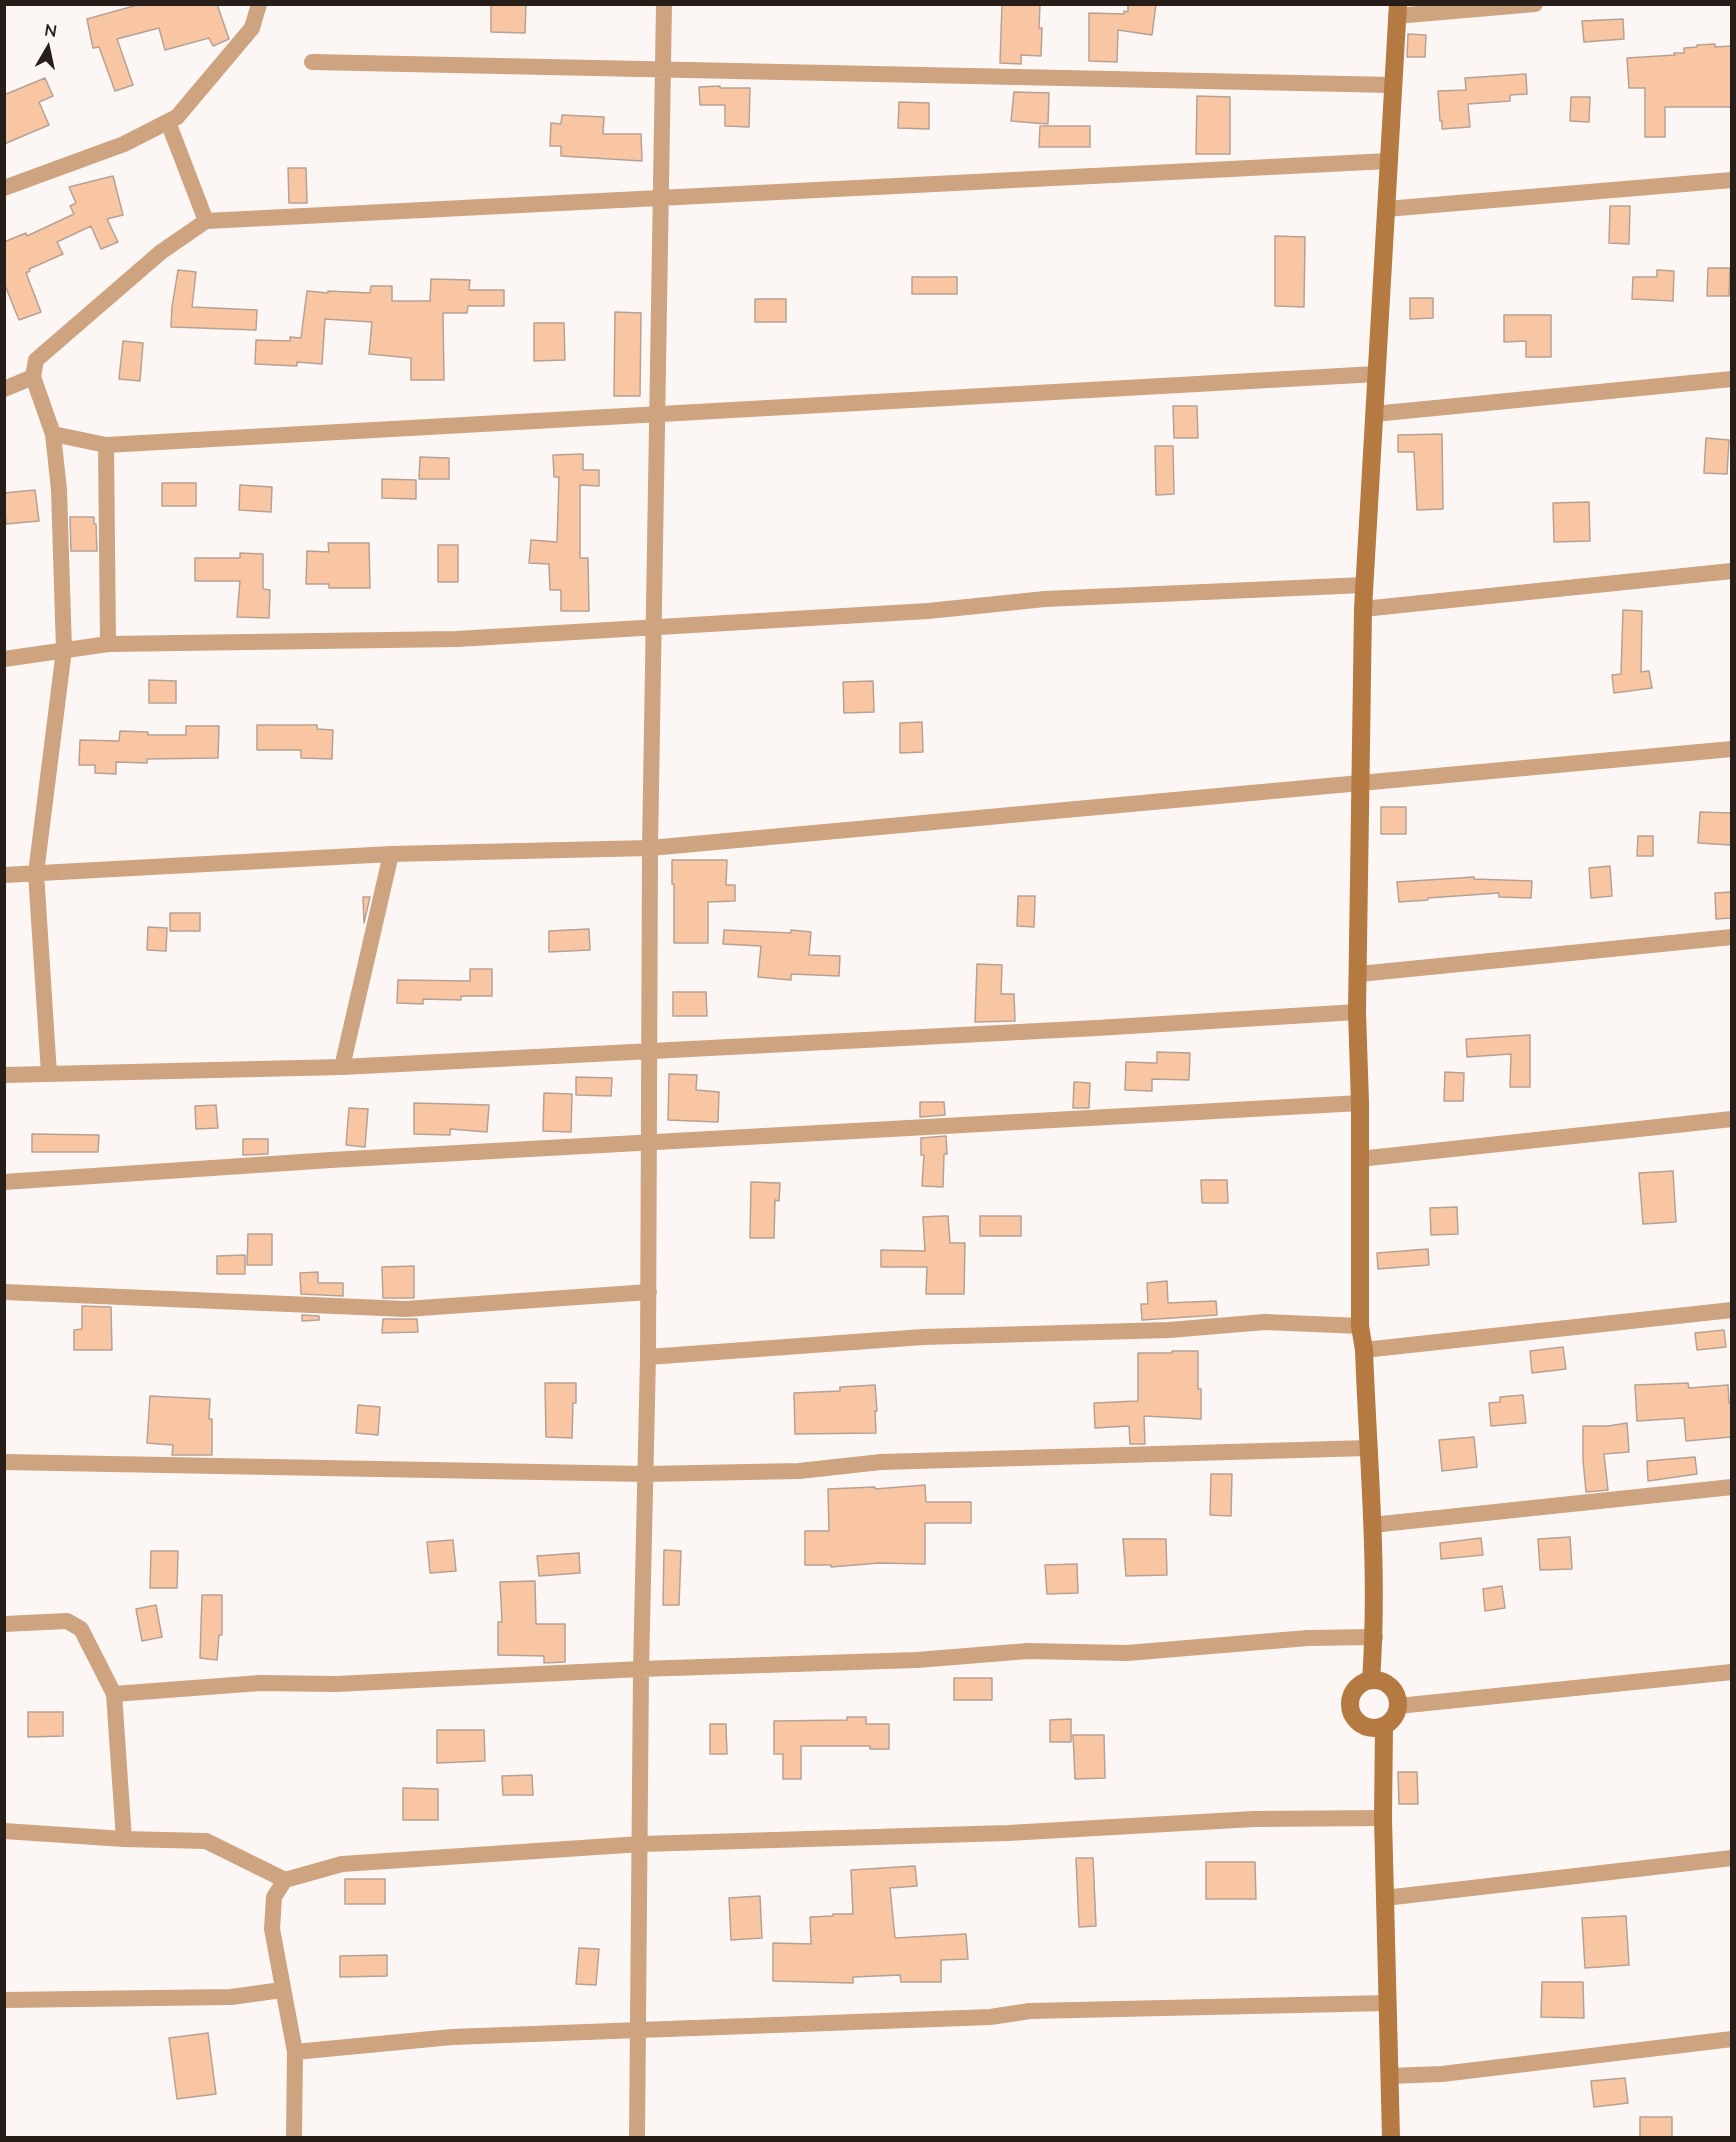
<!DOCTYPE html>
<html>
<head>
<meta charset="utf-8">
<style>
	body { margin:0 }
	#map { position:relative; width:1736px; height:2142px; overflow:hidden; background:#fcf7f4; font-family:Lato,sans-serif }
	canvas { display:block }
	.frame { position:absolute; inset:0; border:6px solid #271e19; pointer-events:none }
	.north { position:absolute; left:18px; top:18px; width:60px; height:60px; -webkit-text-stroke:4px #fcf7f4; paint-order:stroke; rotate:9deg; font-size:16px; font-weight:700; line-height:24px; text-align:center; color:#271e19 }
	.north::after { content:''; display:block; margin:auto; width:21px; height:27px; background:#271e19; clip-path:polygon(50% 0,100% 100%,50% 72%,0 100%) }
</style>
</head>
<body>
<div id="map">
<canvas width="1736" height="2142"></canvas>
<div class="frame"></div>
<div class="north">N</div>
</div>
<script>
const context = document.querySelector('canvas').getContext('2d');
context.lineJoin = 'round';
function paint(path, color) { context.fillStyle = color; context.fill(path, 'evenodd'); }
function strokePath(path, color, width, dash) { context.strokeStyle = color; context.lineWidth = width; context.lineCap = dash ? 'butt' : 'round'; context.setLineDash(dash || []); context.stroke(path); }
const building = new Path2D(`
	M141 4H217L229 39 213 46 209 38 165 50 159 28 117 39 133 85 115 91 99 47 93 48 87 19Z
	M491 4H526L525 33 491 32Z
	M1002 4H1040L1039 28H1042L1041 56 1021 55V64L1000 63Z
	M1128 4H1156L1152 35 1118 30 1117 62 1089 61V13L1124 14V11L1128 12Z
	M1623 19 1624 39 1584 42 1582 21Z
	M1408 34 1426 35 1425 57H1407Z
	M1715 44V47L1731 46V107H1665V137H1645V88H1629L1627 58 1675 55 1674 53H1684V48L1697 47V45Z
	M1526 74 1527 94 1510 95V101L1468 104 1470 127 1442 129V121H1440L1438 91 1466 90 1465 78Z
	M45 78 53 96 39 102 49 125 4 144V95Z
	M720 86V88H750L749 127 725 126V105H700L699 87Z
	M1014 92 1049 93 1048 124 1011 121Z
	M1197 96 1230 97V154H1196Z
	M1571 97H1590L1589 122 1570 121Z
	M899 102 929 103V129L898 128Z
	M562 115 604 117 603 134H641L642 161 561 156V146H550L551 123 561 124Z
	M1040 126H1090V147H1039Z
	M288 168H306L307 203H289Z
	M113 176 123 215 107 219 118 242 101 249 91 226 57 242 63 254 29 269 30 271 26 273 41 312 19 320 4 283V242L26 233 27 236 74 214 70 206 76 203 69 187Z
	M1610 206H1630L1629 244 1609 243Z
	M1275 236 1305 237 1304 307 1275 306Z
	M1708 268H1730L1729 296H1707Z
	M178 270 196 272 192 307 257 310 256 330 171 327 172 307Z
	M1657 270 1674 271 1673 301 1632 299 1633 277H1657Z
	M912 277H957V294H912Z
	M431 279 470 280 469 290H504V306H468L467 313H443L444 380H411V358L369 354 372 322 325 319 322 364 297 362V366L255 364 256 340 290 341V337L301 338 307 291 328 293V291L370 293 371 286H392V301H430Z
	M1410 298H1433V318L1410 319Z
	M755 299H786V322H755Z
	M615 312 641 313 640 396H614Z
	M1504 315H1551V357H1526V341L1504 342Z
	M534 323H564L565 360 534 361Z
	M123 341 143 343 140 381 119 379Z
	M1173 406H1197L1198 438H1174Z
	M1442 434 1443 509 1417 510 1414 452H1398V435Z
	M1706 438 1729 440 1727 474 1704 473Z
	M1155 446H1173L1174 494 1156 495Z
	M583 454V470H599V486L580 485V558H588L589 611H561V590H550L549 564 529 563 531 540 557 542 559 477H554L553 455Z
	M420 457 449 458V479H419Z
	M382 479 416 480V499L382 498Z
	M162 483H196V506H162Z
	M240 485 272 487 271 512 239 510Z
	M35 490 39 521 6 524 4 493Z
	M1589 502 1590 541 1554 542 1553 503Z
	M70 517H94V524H96L97 551H71Z
	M328 543H369L370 588H329V584H306L307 551 329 552Z
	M438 545H458V582H438Z
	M240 553 263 554V589L270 590 269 618 237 617 240 581H195V558H240Z
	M1623 610 1642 611 1641 672 1649 671 1652 688 1614 693 1612 675 1621 674Z
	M149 680 176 681V703H149Z
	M873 681 874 712 844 713 843 682Z
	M922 722 923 752 900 753V723Z
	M257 725H317V729L333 730 332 759 301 758V750H257Z
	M186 726H219L218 758 147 759V763L116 762V774L95 773V765H79L80 740 119 741 120 731 148 732V735H186Z
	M1381 807H1406V834H1381Z
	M1700 812 1731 813V845L1698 843Z
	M1638 836H1653V856H1637Z
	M672 860H727L726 885H735V901L708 902V943H674V884H672Z
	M1610 866 1612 896 1591 898 1589 868Z
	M1474 877V879L1532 881 1531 898 1499 897V893L1428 898V900L1399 902 1397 882Z
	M1731 892V918L1716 919 1715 893Z
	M1018 896H1035L1034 927 1017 926Z
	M363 897H370L364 923Z
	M170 913H200V931H170Z
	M148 927 167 928 166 951 147 950Z
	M589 929 590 950 549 952V931Z
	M724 930 791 933V930L811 932 809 955 840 956 839 976 791 974V980L758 977 761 946 723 944Z
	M977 964 1002 965 1001 994H1014L1015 1021 975 1022Z
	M470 969H492V996H461V1000L423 999V1004L397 1003 398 980 470 981Z
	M673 992H706L707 1016H673Z
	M1530 1035V1087H1510L1511 1054 1467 1057 1466 1039Z
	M1157 1052 1190 1053 1189 1080 1152 1079V1091L1125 1090 1126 1062 1157 1063Z
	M1445 1072 1464 1073 1463 1101H1444Z
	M669 1074 697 1075 696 1090 719 1092 718 1122 668 1120Z
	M576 1077 612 1078 611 1096 576 1095Z
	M1074 1082 1090 1083 1089 1108H1073Z
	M544 1093 572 1094 571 1132 543 1131Z
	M920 1102H944L945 1115 920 1117Z
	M414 1103 489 1105 487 1132 450 1129V1135L414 1134Z
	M216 1105 218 1128 196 1129 195 1106Z
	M349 1108 368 1109 365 1147 346 1145Z
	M32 1134 99 1135 98 1152H32Z
	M946 1136 947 1154H944L943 1187 922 1186 924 1155H921V1138Z
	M243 1139H268V1154L243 1155Z
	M1673 1171 1676 1222 1643 1224 1639 1173Z
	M1201 1180H1227L1228 1203H1202Z
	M751 1182 780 1183 779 1201 775 1200 774 1238H750Z
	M1457 1207 1458 1234 1431 1235 1430 1208Z
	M942 1216H948L950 1243H965L964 1294H926L927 1267H881V1250L925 1251 923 1217Z
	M980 1216H1021V1236H980Z
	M248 1234H272V1265H247Z
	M1428 1249 1429 1265 1378 1269 1377 1253Z
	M245 1255V1274H217V1256Z
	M414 1266V1298H383L382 1267Z
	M318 1272V1283H343V1296L301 1294 300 1273Z
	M1167 1281 1168 1303 1216 1301 1217 1315 1142 1320 1141 1304H1148L1147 1283Z
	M82 1306 111 1307 112 1350H74V1330L82 1329Z
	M302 1315 319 1316V1320L302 1321Z
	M383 1319H417L418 1332 382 1333Z
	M1724 1330 1726 1347 1697 1350 1695 1333Z
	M1563 1347 1566 1369 1532 1373 1530 1351Z
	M1172 1351H1198V1389H1201V1419L1144 1416 1145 1444H1130L1129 1426 1095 1428 1094 1403 1138 1401V1353H1172Z
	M545 1383H576V1403H573L572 1438 546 1437Z
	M1688 1383 1689 1388 1728 1385 1729 1403H1731V1437L1686 1441 1684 1418 1637 1421 1635 1385Z
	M875 1385 877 1411H875L876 1433 795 1434 794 1393 840 1391V1387Z
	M1523 1395 1526 1423 1491 1426 1489 1403 1500 1402V1397Z
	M150 1396 210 1399 209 1419H212V1455H172L173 1445 147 1443Z
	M358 1405 380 1407 378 1435 356 1433Z
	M1627 1423 1629 1452 1604 1454 1608 1490 1586 1492 1583 1460V1426H1608Z
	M1474 1437 1477 1467 1442 1471 1439 1440Z
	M1695 1457 1697 1474 1648 1481 1647 1461Z
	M1211 1474H1232L1231 1516 1210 1515Z
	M925 1485 926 1502H971V1523H925V1564L879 1563 831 1567V1565H805V1531H829L828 1489 875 1487V1489Z
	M1570 1537 1572 1569 1540 1570 1538 1539Z
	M1481 1538 1483 1555 1441 1559 1440 1543Z
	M1123 1539H1166L1167 1575 1126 1576Z
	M453 1540 456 1571 430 1573 427 1542Z
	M664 1550 681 1551 679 1605H663Z
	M151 1551H178L177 1588H150Z
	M579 1553 580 1573 539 1576 537 1556Z
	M1077 1564 1078 1593 1047 1594 1045 1565Z
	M535 1581 536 1624H565V1662L544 1663V1656L498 1655V1622H502L500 1582Z
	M1502 1586 1505 1608 1485 1611 1483 1589Z
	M202 1595H222V1635H219L217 1660 200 1658Z
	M156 1605 162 1637 142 1641 136 1609Z
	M954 1678H992V1700H954Z
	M28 1712H63V1736L28 1737Z
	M847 1717H866V1724H889V1749H870V1746H801V1779H783V1754H774V1721L847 1720Z
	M1071 1719V1742H1050V1720Z
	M710 1724H726L727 1754H710Z
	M437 1730H484L485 1761 437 1763Z
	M1073 1735H1104L1105 1778 1075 1779Z
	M1398 1772H1417L1418 1804H1399Z
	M532 1775 533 1795H503L502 1776Z
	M403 1788 438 1789V1820H403Z
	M1076 1858H1093L1096 1926 1079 1927Z
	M1206 1862H1255L1256 1899H1206Z
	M915 1866 917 1886 890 1888 895 1938 966 1934 968 1959 941 1960V1982H901L900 1975 853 1977V1983L773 1981V1943L811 1944 810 1917 833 1916V1914H853L851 1870Z
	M345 1879H385V1904H345Z
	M760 1896 762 1938 731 1940 729 1898Z
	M1626 1916 1629 1965 1585 1968 1582 1918Z
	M579 1948 599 1949 596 1985 576 1984Z
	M387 1955V1976L340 1977V1956Z
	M1542 1982H1583L1584 2018 1541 2017Z
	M208 2033 216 2094 177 2099 169 2038Z
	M1625 2078 1628 2103 1594 2107 1591 2081Z
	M1640 2117H1672V2138H1640Z`);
paint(building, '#f9c6a4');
strokePath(building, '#b7a193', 1.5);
strokePath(new Path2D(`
	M1396 16 1535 4
	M312 62 1392 85
	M168 122 206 221
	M4 188 124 144 177 117 252 28 259 4
	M1386 209 1732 180
	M4 389 33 377
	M1374 414 1732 379
	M53 434 106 445 108 644 457 639 928 611 1045 599 1364 585
	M106 445 1376 374
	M1363 609 1732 571
	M4 659 108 644
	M391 854 650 848 1732 749
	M4 875 391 854 342 1067 4 1075
	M1359 974 1732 937
	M342 1067 1097 1028 1357 1012
	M49 1074 36 873 64 650 59 490 53 434 33 377 36 360 161 252 206 221 1388 161
	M1359 1159 1732 1119
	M4 1182 331 1160 1360 1103
	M4 1292 406 1309 649 1292
	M1364 1350 1732 1310
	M648 1357 923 1337 1169 1330 1265 1322 1360 1326
	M4 1462 645 1474 799 1471 881 1462 1368 1448
	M1372 1525 1732 1487
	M4 1624 67 1621 81 1629 114 1694 260 1683 336 1684 641 1669 917 1660 1028 1651 1127 1653 1308 1638 1375 1637
	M114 1694 124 1839
	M1398 1706 1732 1672
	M4 1831 124 1839 206 1841 285 1880
	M1385 1898 1732 1858
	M4 2000 231 1997 282 1990
	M295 2052 452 2037 990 2017 1030 2011 1388 2003
	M1389 2076 1442 2074 1732 2039
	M294 2138 295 2052 272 1929 274 1897 285 1880 342 1864 641 1844 1008 1833 1254 1819 1383 1818
	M637 2138 641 1669 648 1357 650 848 664 4`), '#cda380', 16);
strokePath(new Path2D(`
	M1371 1680C1379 1571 1368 1460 1364 1350L1360 1326V1103L1357 1012 1363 609 1398 4
	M1350 1704a24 24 0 1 1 48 0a24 24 0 1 1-48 0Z
	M1384 1726 1383 1818 1391 2138`), '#b57942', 18);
</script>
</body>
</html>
